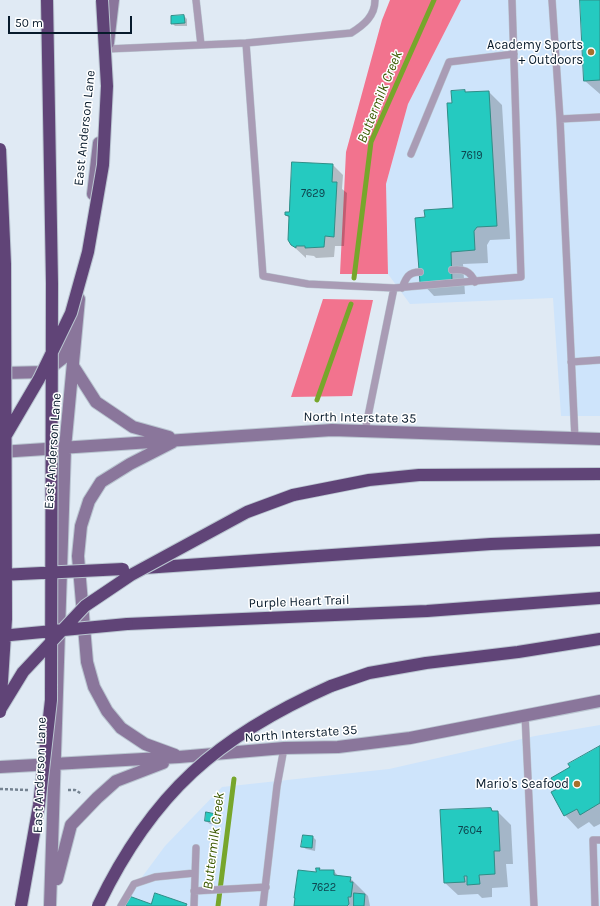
<!DOCTYPE html>
<html>
<head>
<meta charset="utf-8">
<style>
	body { margin:0 }
	#map { position:relative; width:600px; height:906px; overflow:hidden; background:#e0eaf4; font-family:Karla,sans-serif }
	canvas { display:block }
	.scale { position:absolute; left:8px; top:16px; width:124px; height:18px; box-sizing:border-box; border:2px solid #071a2b; border-top:0; padding-left:5px; font-size:12px; line-height:14px; white-space:nowrap; color:#071a2b; -webkit-text-stroke:3px #fff; paint-order:stroke }
</style>
</head>
<body>
<div id="map">
<canvas width="600" height="906"></canvas>
<div class="scale">50 m</div>
</div>
<script>
const context = document.querySelector('canvas').getContext('2d');
context.lineJoin = 'round';
function paint(path, color) { context.fillStyle = color; context.fill(path, 'evenodd'); }
function strokePath(path, color, width, dash) { context.strokeStyle = color; context.lineWidth = width; context.lineCap = dash ? 'butt' : 'round'; context.setLineDash(dash || []); context.stroke(path); }
function drawText(font, color, halo, rows, align = 'center') {
  context.font = font + ' Karla,sans-serif'; context.lineWidth = 3; context.setLineDash([]); context.textBaseline = 'middle'; context.strokeStyle = halo; context.fillStyle = color; for (const [text, x, y, turn = 0] of rows) {
    context.save(); context.translate(x, y); context.rotate((+turn || 0) * Math.PI / 180); context.textAlign = isNaN(turn) ? turn : align; if (halo) context.strokeText(text, 0, 0); context.fillText(text, 0, 0); context.restore();
  }
}
paint(new Path2D(`
	M461 0H600V416H561L553 298 410 304 388 274 386 184 408 104Z
	M600 725V906H123L128 896 165 846 222 787 389 769 535 736Z`), '#cee4fb');
paint(new Path2D(`
	M390 0H461L408 104 386 184 388 274H340L346 152 382 20Z
	M323 299 373 300 352 396 291 397Z`), '#f2738e');
paint(new Path2D(`
	M581 0H600V94L585 81Z
	M184 16 187 19V26H175L172 23Z
	M465 91 467 93 489 92 502 105 510 239 490 240 487 245 488 263 463 264 465 294 434 296 421 282 426 218 454 209 453 104Z
	M333 165 343 175 342 189 347 193 344 246H335L334 257 316 258 314 256 306 255V258L292 245 290 219 286 215 290 213Z
	M600 748V824L594 827 589 822 578 829 565 815 558 790Z
	M491 809 494 812H498L511 825 513 864H506L508 887 492 888V897L482 898 478 894 458 895 444 882Z
	M216 814 219 818 218 825 210 824 206 821Z
	M304 836 313 837 316 840 315 851 306 849 302 846Z
	M319 869 321 871H334L339 877 350 878 368 896 370 906H295Z`), '#0003');
strokePath(new Path2D(`
	M354 278 371 142 434 0
	M317 400 351 304
	M218 906 234 779`), '#77a62b', 5);
const building = new Path2D(`
	M580 0H600V80L584 81Z
	M184 15 185 23 171 24V16Z
	M465 90V92L489 91 497 226 477 227 474 231 475 250 451 252 452 281 420 283 415 218 425 217 424 210 453 208 447 103H452L451 91Z
	M292 162 333 164 332 182H337L334 237 325 236 324 247 305 248V246H296V248L291 245 288 240 289 216 285 215V212H289Z
	M600 746V803L580 815 577 809 564 816 551 792 557 789 551 778 570 767 568 764Z
	M491 808 492 811H498L500 851H494L495 874 479 875 480 884 467 885V876H464L465 882 444 883 440 810Z
	M206 812 216 814 215 822 205 821Z
	M303 835 313 836 312 848 301 847Z
	M316 868H320L319 870H334V875L351 877 350 882H353L351 897H348L349 904 347 906H294L295 898H294L298 870 316 872Z
	M155 893 187 904 186 906H126L129 896 151 904Z
	M354 893 365 894 364 906H354Z`);
paint(building, '#25cac0');
strokePath(building, '#308d87', 1);
const lane = new Path2D(`
	M196 0 201 45
	M552 0 560 119
	M246 43 263 276 308 284 394 288 365 431
	M107 49 246 43 351 33C364 25 375 16 375 0
	M411 154 449 62 514 54
	M452 270C463 269 470 270 475 282
	M394 288 521 277 512 0
	M402 288C406 278 408 272 420 272
	M571 362 600 360
	M575 439 560 119 600 117
	M525 715 534 906
	M194 891 266 887
	M121 906 134 884 155 877 195 873
	M194 906 196 848
	M263 906 277 786 284 748
	M595 906 593 840H600`);
const secondary = new Path2D(`
	M108 43 113 0
	M93 194 99 143
	M73 366 96 402 133 427 169 437
	M0 371 4 373 45 372 63 358 71 337
	M173 442 130 464 101 482 89 501 81 526 78 556 87 662 94 687 107 711 121 728 145 744 175 755
	M0 452 332 430 600 439
	M0 767 179 757 284 748 338 747 410 738 600 701
	M57 879 71 825 97 798 116 781 163 763
	M50 906 65 448 79 299`);
const highway = new Path2D(`
	M293 495 369 480 419 475 600 474
	M144 568 491 544 600 540
	M127 624 427 611 600 598
	M331 686 369 673 426 663 518 652 600 639`);
strokePath(lane, '#b9c5d0', 8);
strokePath(secondary, '#b9c5d0', 14);
strokePath(highway, '#b9c5d0', 14);
strokePath(new Path2D(`
	M0 789 28 790
	M68 790H75L82 794`), '#748290', 2.5, [3, 2]);
strokePath(lane, '#a99cb5', 7);
strokePath(secondary, '#8a769b', 12);
strokePath(highway, '#604477', 12);
const highwayBridge = new Path2D(`
	M0 149 5 264 6 619 0 712
	M5 437 39 379 71 313 88 252 103 165 107 86 102 0
	M0 575 123 569
	M0 636 127 624
	M1 708 23 672 85 606 131 575 247 512 293 495
	M21 906 39 805 51 700 52 283 47 0
	M98 906C152 793 218 736 331 686`);
strokePath(highwayBridge, '#b9c5d0', 14, []);
strokePath(highwayBridge, '#604477', 12);
for (const [x, y, r, color] of [
	[591,52,4,"#a7702c"],
	[577,784,4,"#a7702c"]
]) { const dot = new Path2D(); dot.arc(x, y, r, 0, 2 * Math.PI); context.fillStyle = color; context.fill(dot); strokePath(dot, '#fff', 1.5); }
drawText('11px', '#0e4650', null, [
	["7619",472,156],
	["7629",313,194],
	["7604",470,831],
	["7622",324,888]
]);
drawText('13px', '#071a2b', '#fff', [
	["Academy Sports",583,45],
	["+ Outdoors",583,60],
	["Mario's Seafood",569,784]
], 'right');
drawText('13px', '#071a2b', '#fff', [
	["East Anderson Lane",85,128,-84],
	["North Interstate 35",360,418,1],
	["East Anderson Lane",53,451,-86],
	["Purple Heart Trail",299,602,-2],
	["North Interstate 35",301,734,-4],
	["East Anderson Lane",40,775,-88]
]);
drawText('italic 14px', '#3b5900', '#fff', [
	["Buttermilk Creek",380,97,-68],
	["Buttermilk Creek",214,841,-83]
]);
</script>
</body>
</html>
